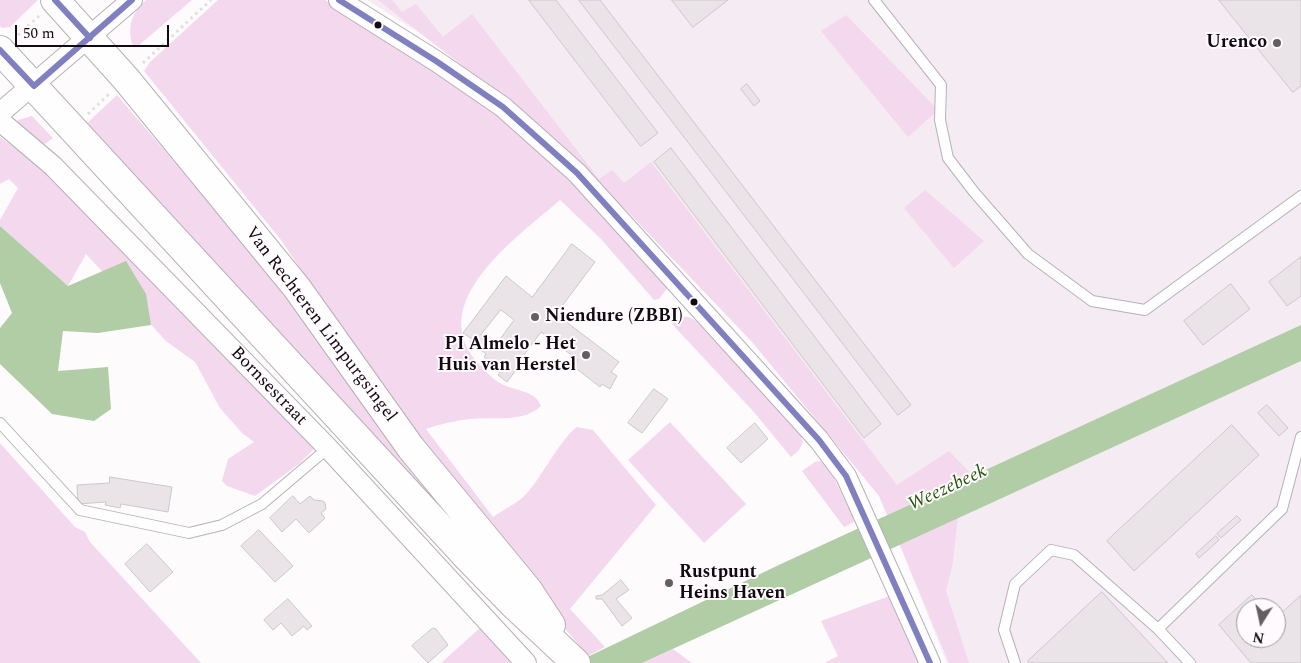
<!DOCTYPE html>
<html>
<head>
<meta charset="utf-8">
<style>
	body { margin:0 }
	#map { position:relative; width:1301px; height:663px; overflow:hidden; background:#fefbfd; font-family:Spectral,serif }
	canvas { display:block }
	.north { position:absolute; left:1236px; top:598px; width:50px; height:50px; box-sizing:border-box; background:#fffafe; border:1px solid #a09a9f; border-radius:50%; rotate:190deg; font-size:14px; font-weight:700; line-height:20px; text-align:center; color:#110a10 }
	.north::after { content:''; display:block; margin:auto; width:18px; height:22px; background:#645e63; clip-path:polygon(50% 0,100% 100%,50% 72%,0 100%) }
	.scale { position:absolute; left:15px; top:25px; width:154px; height:22px; box-sizing:border-box; border:2px solid #110a10; border-top:0; padding-left:6px; font-size:15px; line-height:18px; white-space:nowrap; color:#110a10; -webkit-text-stroke:4px #fffafe; paint-order:stroke }
</style>
</head>
<body>
<div id="map">
<canvas width="1301" height="663"></canvas>
<div class="north">N</div>
<div class="scale">50 m</div>
</div>
<script>
const context = document.querySelector('canvas').getContext('2d');
context.lineJoin = 'round';
function paint(path, color) { context.fillStyle = color; context.fill(path, 'evenodd'); }
function strokePath(path, color, width, dash) { context.strokeStyle = color; context.lineWidth = width; context.lineCap = dash ? 'butt' : 'round'; context.setLineDash(dash || []); context.stroke(path); }
function drawText(font, color, halo, rows, align = 'center') {
  context.font = font + ' Spectral,serif'; context.lineWidth = 4; context.setLineDash([]); context.textBaseline = 'middle'; context.strokeStyle = halo; context.fillStyle = color; for (const [text, x, y, turn = 0] of rows) {
    context.save(); context.translate(x, y); context.rotate((+turn || 0) * Math.PI / 180); context.textAlign = isNaN(turn) ? turn : align; if (halo) context.strokeText(text, 0, 0); context.fillText(text, 0, 0); context.restore();
  }
}
paint(new Path2D(`
	M367 0H1301V663H947L867 463 595 174 494 80ZM1246 608H1276V638H1246Z`), '#f4ecf2');
paint(new Path2D(`
	M0 0H38L10 27 2 28 0 26Z
	M146 0H192L138 46 132 44C127 27 132 12 146 0Z
	M218 0H325L487 102 538 145 669 286 659 299 654 300 601 239 560 200C519 236 423 302 478 363 485 370 491 378 500 383 513 391 536 390 541 406 522 424 493 416 469 419 454 421 440 424 426 429L493 517C504 509 520 502 528 492 542 476 562 437 577 427L593 430 656 505 570 609 605 647 588 656 480 527 421 448 281 240 144 71 150 62Z
	M378 0H392L402 12 416 4 443 37 472 14 599 179 612 170 624 183 651 162 897 485 949 451 972 475 887 515 879 496 752 342 628 212 515 107Z
	M846 15 938 110 908 137 821 31Z
	M117 95 291 298 369 405 448 521 83 127Z
	M32 116 53 138 45 144 39 143 18 126V120Z
	M0 137 44 169 316 447 299 464 255 496 227 486 222 481 228 459 254 442 242 433 220 408 195 362 166 341 86 254 68 286 0 226V220L18 188 9 179 0 184Z
	M925 190 984 241 954 268 904 208Z
	M681 317H689L696 321 800 433 803 442 799 450 791 457 753 411 672 324Z
	M670 422 746 504 704 543 628 460Z
	M0 443 75 527 85 532 90 542 201 663H0Z
	M820 461 828 466 853 517 854 522 844 527 802 471 815 462Z
	M958 516 953 562 946 591 969 663H949L899 543Z
	M895 594 924 663H824L838 656 821 621Z
	M481 627 513 663H441Z
	M673 649 692 663H642Z`), '#f3d8ee');
paint(new Path2D(`
	M0 226 68 286 126 261 146 294 151 325 98 333 63 331 58 371 108 367 111 409 94 421 52 414 0 364V328L12 313 0 283Z
	M1301 325V361L642 663H575L783 563Z`), '#b0cda6');
const building = new Path2D(`
	M529 0H556L658 133 641 146Z
	M579 0H600L911 405 898 415Z
	M672 0H728L693 27Z
	M1219 0H1301V86L1293 92Z
	M747 84 760 101 754 106 741 89Z
	M671 148 881 424 864 438 654 162Z
	M572 244 595 262 556 314 619 362 611 372 617 376 610 389 602 384 600 387 573 366 578 360 541 332 517 364 519 366 507 382 498 375 500 372 491 366 493 363 484 357 486 354 470 342 472 339 463 333 506 276 532 297ZM501 310 514 320 495 346 481 335Z
	M1301 257V296L1287 306 1269 282Z
	M1231 284 1250 309 1203 345 1184 321Z
	M654 389 668 399 642 433 628 423Z
	M1267 405 1288 428 1279 436 1258 413Z
	M755 423 768 439 741 463 727 448Z
	M1232 425 1259 455 1134 571 1107 541Z
	M110 477 172 487 168 512 121 504 120 508 105 505 106 502 78 504 77 485 109 483Z
	M293 496 300 504 310 496 314 500 323 501 325 503 326 509 321 513 325 518 309 533 296 519 282 532 270 518Z
	M1237 516 1241 520 1221 538 1217 534Z
	M259 530 293 566 275 582 241 546Z
	M1216 536 1219 540 1199 558 1196 554Z
	M147 544 173 572 150 592 125 564Z
	M621 580 629 590 616 599 632 618 622 626 602 599H596V596L602 595Z
	M1102 592 1168 663H1028V661Z
	M1252 595 1264 608H1246V638H1276V618L1301 595V663H1251L1219 625Z
	M288 599 312 626 307 630 304 626 292 636 281 623 273 630 264 620Z
	M433 628 436 629 448 645 428 663 412 646Z`);
paint(building, '#eae3e8');
strokePath(building, '#cdc7cc', 1);
const service = new Path2D(`
	M874 0 941 85 940 120 948 158 974 192 1028 254 1092 301 1145 310 1301 196
	M0 423 80 510 189 533 222 525 262 504 328 448
	M1158 629 1190 663
	M1015 663 1004 630 1015 584 1051 550 1074 555 1158 629 1282 509 1301 437`);
const minor = new Path2D(`
	M339 0 436 61 503 107 577 173 819 440 846 476 930 663
	M0 113 132 0
	M0 121 53 166 328 448 526 663`);
const primary = new Path2D(`
	M55 0 126 79 297 288 411 448 528 590 551 625
	M0 50 469 559 513 604 576 663`);
strokePath(service, '#b6b1b5', 12);
strokePath(minor, '#b6b1b5', 22);
strokePath(primary, '#b6b1b5', 30);
strokePath(new Path2D(`
	M18 35 39 16
	M143 63 211 0
	M88 114 109 94`), '#dfdfdf', 3, [2.5, 4]);
strokePath(service, '#fffeff', 10);
strokePath(minor, '#fffeff', 20);
strokePath(primary, '#fffeff', 28);
strokePath(new Path2D(`
	M55 0 90 38
	M339 0 436 61 503 107 577 173 819 440 846 476 930 663
	M0 50 34 86 132 0`), '#8080c0', 6);
for (const [x, y, r, color] of [
	[378,25,4.5,"#110a10"],
	[1277,43,5,"#645e63"],
	[694,302,4.5,"#110a10"],
	[535,317,5,"#645e63"],
	[586,355,5,"#645e63"],
	[669,583,5,"#645e63"]
]) { const dot = new Path2D(); dot.arc(x, y, r, 0, 2 * Math.PI); context.fillStyle = color; context.fill(dot); strokePath(dot, '#fffafe', 2); }
drawText('bold 18px', '#110a10', '#fffafe', [
	["Urenco",1267,43],
	["Niendure (ZBBI)",545,317,"left"],
	["PI Almelo - Het",576,345],
	["Huis van Herstel",576,366],
	["Rustpunt",679,573,"left"],
	["Heins Haven",679,594,"left"]
], 'right');
drawText('18px', '#110a10', '#fffafe', [
	["Van Rechteren Limpurgsingel",320,325,53],
	["Bornsestraat",268,387,46]
]);
drawText('italic 19px', '#1f5503', '#fffafe', [
	["Weezebeek",948,489,-25]
]);
</script>
</body>
</html>
